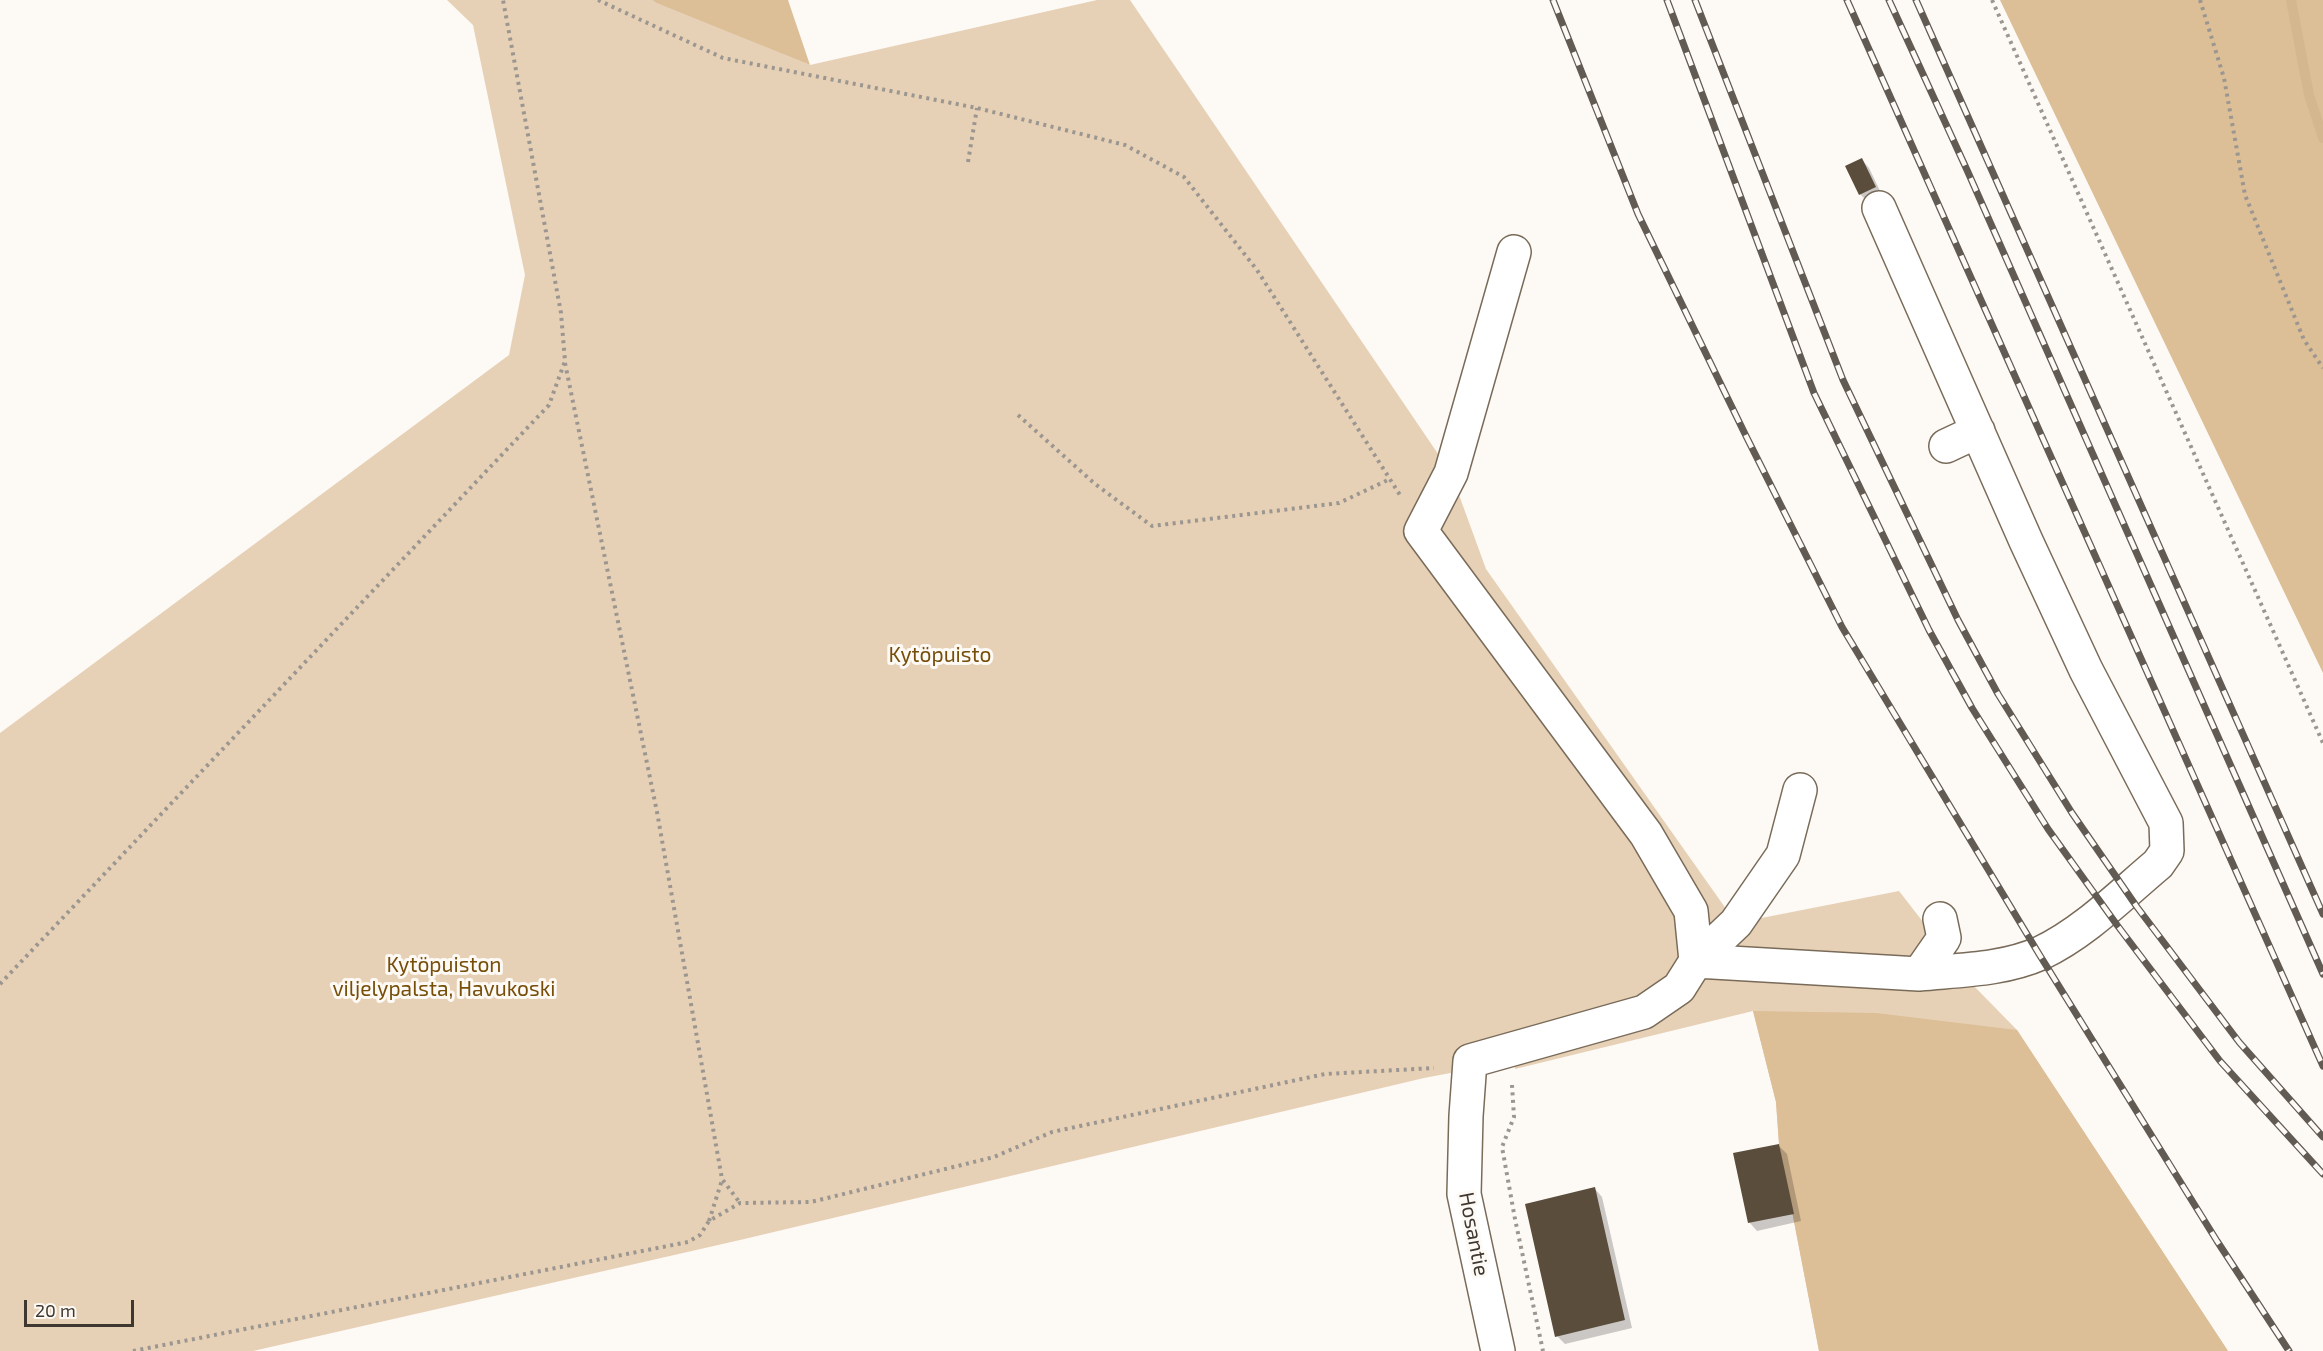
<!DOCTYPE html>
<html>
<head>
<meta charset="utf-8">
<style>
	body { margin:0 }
	#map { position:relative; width:2323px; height:1351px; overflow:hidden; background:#fdf9f5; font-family:"Exo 2",sans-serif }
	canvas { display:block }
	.scale { position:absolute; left:24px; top:1300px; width:110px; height:27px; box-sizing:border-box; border:3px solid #3e3830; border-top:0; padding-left:8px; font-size:18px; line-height:21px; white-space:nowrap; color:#3e3830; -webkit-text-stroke:4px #fdf9f5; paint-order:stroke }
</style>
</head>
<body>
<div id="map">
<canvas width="2323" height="1351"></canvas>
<div class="scale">20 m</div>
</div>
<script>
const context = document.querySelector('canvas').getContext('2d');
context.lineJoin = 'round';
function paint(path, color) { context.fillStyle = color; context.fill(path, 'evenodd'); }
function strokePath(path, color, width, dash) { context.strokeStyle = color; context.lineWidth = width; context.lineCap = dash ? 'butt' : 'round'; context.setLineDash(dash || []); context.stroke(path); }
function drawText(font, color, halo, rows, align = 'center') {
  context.font = font + ' "Exo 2",sans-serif'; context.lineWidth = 6; context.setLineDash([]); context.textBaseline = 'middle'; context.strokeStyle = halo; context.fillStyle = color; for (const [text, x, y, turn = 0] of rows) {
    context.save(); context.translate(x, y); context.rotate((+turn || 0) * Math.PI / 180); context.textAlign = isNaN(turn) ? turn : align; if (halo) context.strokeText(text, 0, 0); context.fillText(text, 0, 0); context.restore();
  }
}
paint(new Path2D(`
	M447 0H652L810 65 1097 0H1130L1451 473 1486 569 1736 923 1899 891 1969 981 2017 1030 2228 1351H1819L1779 1144 1776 1102 1753 1011 1515 1069 1514 1061 1424 1078 740 1240 253 1351H0V733L509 355 525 275 473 25Z`), '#e7d1b6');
paint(new Path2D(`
	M652 0H788L810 65 657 3Z
	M2001 0H2323V673L2000 0Z
	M1753 1011 1876 1013 2017 1030 2228 1351H1819L1779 1144 1776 1102Z`), '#dcbe97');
paint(new Path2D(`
	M1862 160 1869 168 1882 195 1868 202 1860 194Z
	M1779 1146 1787 1154 1801 1221 1757 1231 1750 1223Z
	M1595 1189 1602 1197 1632 1328 1565 1344 1557 1336Z`), '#0003');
strokePath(new Path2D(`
	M2291 0 2309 95 2323 138`), '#d5b78f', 10);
paint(new Path2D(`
	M1862 158 1876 187 1859 195 1845 166Z
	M1779 1144 1794 1214 1748 1223 1733 1153Z
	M1595 1187 1625 1320 1555 1337 1525 1204Z`), '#5a4d3c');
const minor = new Path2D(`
	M1879 208 2026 541 2086 670 2166 823 2167 851 2158 864C2121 895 2085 932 2041 953 2003 970 1959 970 1919 974
	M1946 446 1978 431
	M1696 961 1919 974 1944 938 1940 919
	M1696 961 1736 923 1783 855 1800 790
	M1498 1351 1464 1194 1466 1116 1470 1061 1644 1012 1679 988 1696 961 1691 911 1646 834 1421 531 1451 473 1514 252`);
strokePath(minor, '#796b59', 36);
strokePath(new Path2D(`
	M598 0 723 58 977 108 1125 145 1184 177 1257 270 1400 495
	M1992 0 2323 743
	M2200 0 2224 78 2245 195 2304 340 2323 368
	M968 162 977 108
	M565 363 657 812 722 1179 740 1203
	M1018 415 1095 484 1152 526 1339 503 1390 479
	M0 984 549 405 565 361 561 313 503 0
	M1512 1085 1514 1117 1502 1147 1515 1219 1543 1351
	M709 1221 722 1180
	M133 1351 688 1242 700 1235 709 1221 740 1203 811 1202 994 1157 1052 1132 1325 1074 1434 1068`), '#9b9690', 4, [3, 4.5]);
strokePath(minor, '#fff', 33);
const rail = new Path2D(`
	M1553 0 1638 214 1746 436 1842 627 2039 954 2217 1241 2289 1351
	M1667 0 1814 393 1929 630 1972 708 2048 829 2117 925 2220 1061 2323 1174
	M1695 0 1843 380 1958 620 1998 694 2072 813 2137 907 2239 1042 2323 1137
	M1847 0 2323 1066
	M1889 0 1967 170 2323 974
	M1916 0 2323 914`);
strokePath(rail, '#615b54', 7);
strokePath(rail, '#fdf9f5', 4.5, [14]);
drawText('21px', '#764e0a', '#fdf9f5', [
	["Kytöpuisto",940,655],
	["Kytöpuiston",444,965],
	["viljelypalsta, Havukoski",444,989]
]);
drawText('21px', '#3e3830', '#fdf9f5', [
	["Hosantie",1474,1234,79]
]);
</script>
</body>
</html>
